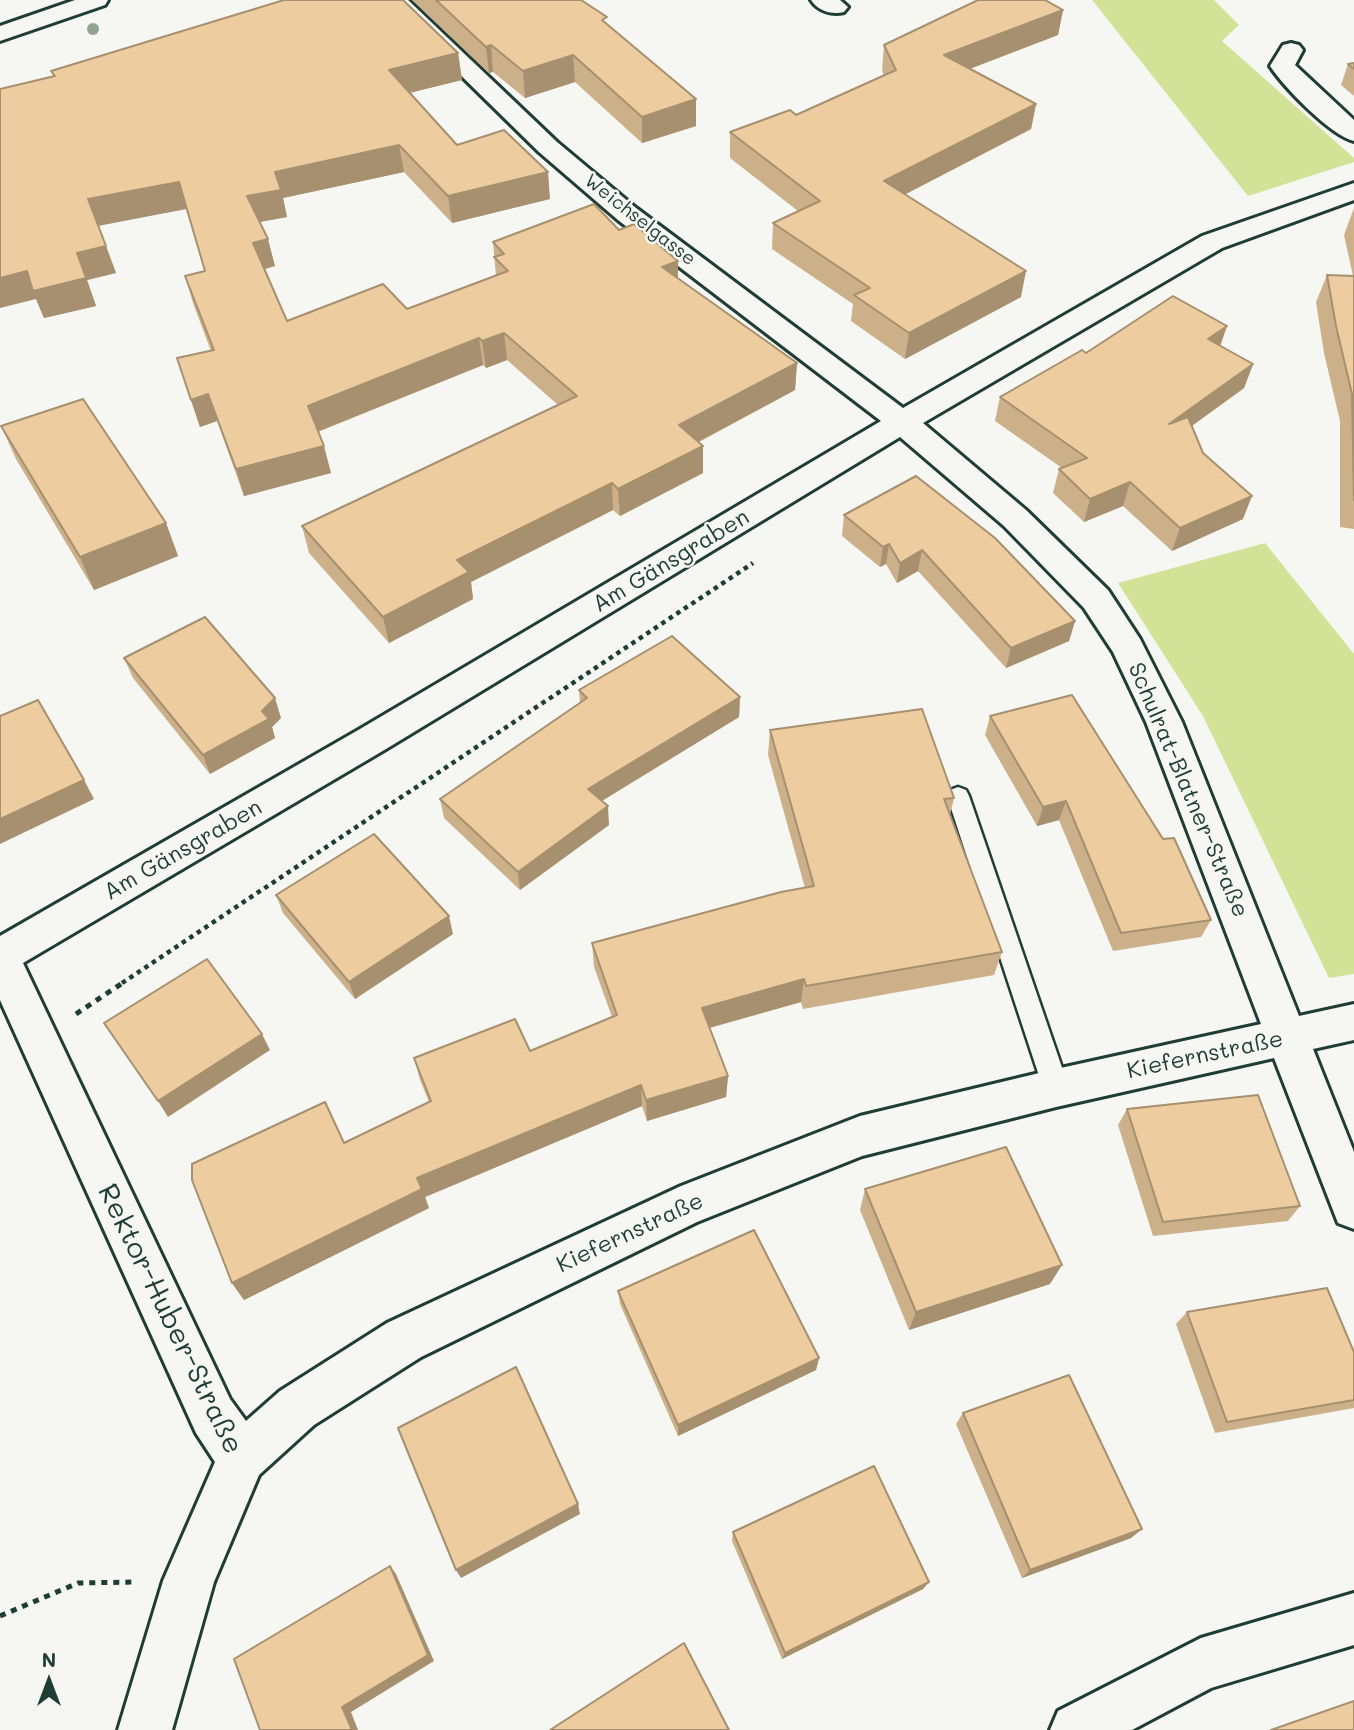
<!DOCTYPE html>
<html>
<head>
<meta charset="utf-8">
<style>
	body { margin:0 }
	#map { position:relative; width:1354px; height:1730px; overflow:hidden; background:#f6f6f2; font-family:Mali,sans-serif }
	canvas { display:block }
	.north { position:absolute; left:14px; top:1646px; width:70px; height:70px; -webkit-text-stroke:5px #f6f6f2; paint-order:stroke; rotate:0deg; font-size:19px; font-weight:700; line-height:28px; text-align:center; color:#1f3d34 }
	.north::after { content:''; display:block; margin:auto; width:24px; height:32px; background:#1f3d34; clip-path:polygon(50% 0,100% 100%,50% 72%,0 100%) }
</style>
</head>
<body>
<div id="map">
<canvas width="1354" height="1730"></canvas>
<div class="north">N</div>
</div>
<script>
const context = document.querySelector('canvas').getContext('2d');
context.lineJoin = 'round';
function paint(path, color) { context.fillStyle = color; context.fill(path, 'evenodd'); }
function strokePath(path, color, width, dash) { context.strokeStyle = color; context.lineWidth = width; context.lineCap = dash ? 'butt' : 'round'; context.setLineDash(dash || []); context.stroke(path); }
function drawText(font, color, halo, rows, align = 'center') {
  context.font = font + ' Mali,sans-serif'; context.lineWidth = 5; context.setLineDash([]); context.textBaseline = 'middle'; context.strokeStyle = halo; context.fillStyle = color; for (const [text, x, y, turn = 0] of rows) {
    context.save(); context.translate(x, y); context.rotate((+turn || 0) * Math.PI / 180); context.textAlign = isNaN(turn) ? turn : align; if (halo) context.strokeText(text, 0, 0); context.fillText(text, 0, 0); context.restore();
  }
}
paint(new Path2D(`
	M1092 0H1214L1239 25 1222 41 1354 158V162L1248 196Z
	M1265 543 1354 654V974L1329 978 1203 716 1118 583Z`), '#d2e397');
const service = new Path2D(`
	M958 787 966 790 969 796 1069 1088 1065 1096 1056 1099 1047 1096 1043 1088 947 796 950 790Z`);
const minor = new Path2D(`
	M75 0H108L105 5 0 41V26Z
	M384 0H408L557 142 636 208 903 408 1202 236 1354 183V200L1222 248 923 423 1026 510 1108 590 1140 639 1182 722 1299 1016 1354 1004V1040L1313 1049 1354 1152V1229L1338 1223 1274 1058 1056 1107 862 1156 697 1222 421 1357 314 1425 259 1475 214 1582 172 1730H118L163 1581 215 1462 196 1433 0 1000V936L360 729 881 421 618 220 539 152ZM900 437 1004 526 1084 608 1113 652 1146 722 1261 1024 1056 1069 860 1116 681 1186 387 1323 280 1391 246 1421 230 1399 23 963 386 749Z
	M811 0H840L848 7 844 12C832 15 818 11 811 0Z
	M1291 43 1299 45 1303 50 1295 65 1354 120V141C1330 135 1284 87 1270 66L1283 45Z
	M1354 1593V1645L1211 1688 1132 1730H1050L1058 1711 1201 1638Z`);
strokePath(service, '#1f3d34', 5);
strokePath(minor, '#1f3d34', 6);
strokePath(new Path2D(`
	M122 983 753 563`), '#1f3d34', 4.5, [4.5, 4.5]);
strokePath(new Path2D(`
	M76 1014 124 982
	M0 1616 78 1583 135 1582`), '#1f3d34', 5, [6, 6]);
paint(service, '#f6f6f2');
paint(minor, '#f6f6f2');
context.fillStyle = '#94a294';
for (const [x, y] of [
	[93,29]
]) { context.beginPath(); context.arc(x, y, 6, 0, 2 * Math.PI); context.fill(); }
paint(new Path2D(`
	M412 0H581L608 25 696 126 642 143 575 82 525 98 493 72 489 73Z
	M1063 10 1058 35 970 69 1036 104 1031 129 905 194 1021 297 905 359 851 321 853 304 772 249 773 223 798 211 730 158V132L796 115 884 76 882 70 884 45Z
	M458 53 462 80 409 93 457 145 550 199 452 223 404 172 283 198 287 217 260 222 275 266 265 269 287 321 407 309 496 276 493 242 619 230 678 278 797 363 795 390 699 442 703 446V473L620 516 613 510 471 582 473 599 389 643 309 553 302 526 558 405 507 360 486 368 483 365 318 432 331 473 244 496 217 421 200 427 177 358 211 351 193 303 185 276 205 271 186 209 98 225 116 273 87 280 96 306 44 318 36 299 53 76 51 71Z
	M1354 63V96L1341 85 1348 64Z
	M1354 208V529L1340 527V421L1324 353 1316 302 1327 275 1353 276 1344 235Z
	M1227 326 1220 346 1253 364 1244 388 1192 426 1203 453 1243 519 1172 551 1123 506 1084 522 1053 493 1059 469 1062 468 995 421 1000 397 1086 353Z
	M1 426 166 523 178 556 94 590 16 459Z
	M844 515 1075 621 1069 641 1006 668 918 571 897 583 886 564 880 567 842 536Z
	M124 658 281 718 272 727 275 738 210 774 133 678Z
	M579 690 740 697 739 717 602 801 609 825 520 890 444 818 440 799 580 703Z
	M990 716 1211 920 1201 937 1113 951 1059 820 1037 826 985 735Z
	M770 730 954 798 950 815 1002 952 994 975 803 1009 801 1002 710 1028 728 1076 726 1097 647 1121 642 1106 425 1197 429 1208 244 1300 232 1283 344 1143 429 1102 420 1080 414 1058 530 1051 612 1017 594 967 592 943 805 888 768 755Z
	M276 895 453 934 355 999 283 913Z
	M1127 1109 1300 1206 1288 1221 1153 1236 1118 1125Z
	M865 1189 1050 1284 909 1330 860 1210Z
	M618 1291 819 1358 816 1370 678 1436 620 1304Z
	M1187 1312 1354 1352V1408L1215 1433 1176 1324Z
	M963 1413 1142 1529 1131 1538 1022 1578 956 1424Z
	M733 1532 929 1582 923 1589 782 1659 732 1541Z`), '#ccb089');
paint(new Path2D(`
	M1063 10 1058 35 940 80 944 55Z
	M491 45 493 72 489 73 486 47Z
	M458 53 462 80 393 97 389 70Z
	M573 55 575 82 525 98 523 71Z
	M696 99V126L642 143V117Z
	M1036 104 1031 129 881 207 884 181Z
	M399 145 404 172 283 198 287 217 254 223 247 196 275 172Z
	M548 172 550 199 452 223 448 196Z
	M179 182 186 209 98 226 88 199Z
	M268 239 275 266 260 270 253 243Z
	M106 246 116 273 87 280 96 306 44 318 36 299 0 308V278L77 253Z
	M678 261V288L662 267Z
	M1026 271 1021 297 905 359 909 333Z
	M1227 326 1219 349 1208 339Z
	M504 333 507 360 486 368 482 341Z
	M479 338 483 365 314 433 308 406Z
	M797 363 795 390 679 452V425Z
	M1253 364 1244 388 1161 448 1169 424Z
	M208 394 217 421 200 427 191 400Z
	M324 446 331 473 244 496 236 469Z
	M703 446V473L620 516 618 489Z
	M1130 482 1123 506 1084 522 1090 499Z
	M612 483 613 510 471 582 473 599 389 643 383 617 457 560Z
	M1252 496 1243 519 1172 551 1180 528Z
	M166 523 178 556 94 590 80 557Z
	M889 544 886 564 880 567 883 547Z
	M922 550 918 571 897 583 900 563Z
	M1075 621 1069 641 1006 668 1011 648Z
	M740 697 739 717 590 808 588 789Z
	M275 698 281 718 272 727 275 738 210 774 203 755 262 711Z
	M84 780 94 799 0 844V819Z
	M1066 801 1059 820 1037 826 1043 807Z
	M608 806 609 825 520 890 518 872Z
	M449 916 453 934 355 999 349 982Z
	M804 979 801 1002 701 1030 702 1008Z
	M262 1034 270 1050 168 1117 158 1101Z
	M728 1076 726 1097 647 1121 646 1100Z
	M641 1085 642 1106 425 1197 429 1208 244 1300 232 1283 417 1178Z
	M1062 1265 1050 1284 909 1330 916 1312Z
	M819 1358 816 1370 678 1436V1425Z
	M578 1504 580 1514 461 1578 456 1570Z
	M1142 1529 1131 1538 1022 1578 1030 1570Z
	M390 1566 396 1574 434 1661 351 1712 358 1730H352L342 1707Z
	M929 1582 923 1589 782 1659 785 1653Z`), '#a6906f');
const building = new Path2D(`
	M284 0H403L458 53 389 70 457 145 504 130 548 172 448 196 399 145 275 172 281 190 247 196 268 239 253 243 287 321 383 284 407 309 508 271 494 257 504 254 493 242 594 204 619 230 634 224 678 261 662 267 797 363 679 425 703 446 618 489 612 483 457 560 469 572 383 617 302 526 577 396 504 333 482 341 479 338 308 406 324 446 236 469 208 394 191 400 177 358 214 350 185 276 205 271 179 182 88 199 106 246 77 253 86 278 33 291 27 271 0 278V89L55 76 51 71Z
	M436 0H581L607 17 602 20 696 99 642 117 573 55 523 71 491 45 486 47Z
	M978 0H1045L1063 10 944 55 1036 104 884 181 1026 271 909 333 854 295 870 288 773 223 820 201 730 132 790 110 796 115 896 70 884 45Z
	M1354 63V69L1348 64Z
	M1327 275 1354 276V500L1352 394 1336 326Z
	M1173 296 1227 326 1208 339 1253 364 1169 424 1188 417 1203 453 1252 496 1180 528 1130 482 1090 499 1059 469 1087 458 1000 397 1082 350 1086 353Z
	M83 399 166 523 80 557 1 426Z
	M916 476 995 538 1075 621 1011 648 922 550 900 563 889 544 883 547 844 515Z
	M205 617 275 698 262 711 269 719 203 755 124 658Z
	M672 636 740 697 588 789 608 806 518 872 440 799 587 698 579 690Z
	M1072 695 1163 839 1174 838 1211 920 1121 933 1066 801 1043 807 990 716Z
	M38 700 84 780 0 819V716Z
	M922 709 954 798 944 799 1002 952 806 986 804 979 702 1008 728 1076 646 1100 641 1085 417 1178 422 1189 232 1283 192 1180V1164L325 1102 344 1143 431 1101 414 1058 515 1019 530 1051 617 1015 592 943 781 892 814 886 770 730Z
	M374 834 449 916 349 982 276 895Z
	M207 959 262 1034 158 1101 104 1023Z
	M1258 1095 1300 1206 1163 1222 1127 1109Z
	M1006 1147 1062 1265 916 1312 865 1189Z
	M754 1230 819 1358 678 1425 618 1291Z
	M1327 1288 1354 1352V1400L1227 1422 1187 1312Z
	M516 1367 578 1504 456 1570 398 1428Z
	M1069 1375 1142 1529 1030 1570 963 1413Z
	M874 1466 929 1582 785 1653 733 1532Z
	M390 1566 428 1655 342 1707 352 1730H260L234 1659Z
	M684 1643 729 1730H550Z
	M1354 1701V1730H1271Z`);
paint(building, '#edcd9f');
strokePath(building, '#a6906f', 2);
drawText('19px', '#1f3d34', '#f6f6f2', [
	["Weichselgasse",640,220,38]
]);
drawText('23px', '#1f3d34', '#f6f6f2', [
	["Am Gänsgraben",671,561,-31],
	["Schulrat-Blatner-Straße",1188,790,67],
	["Am Gänsgraben",183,850,-30],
	["Kiefernstraße",1205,1055,-12],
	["Kiefernstraße",630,1233,-25]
]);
drawText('28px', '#1f3d34', '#f6f6f2', [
	["Rektor-Huber-Straße",170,1319,64]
]);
</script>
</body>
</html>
